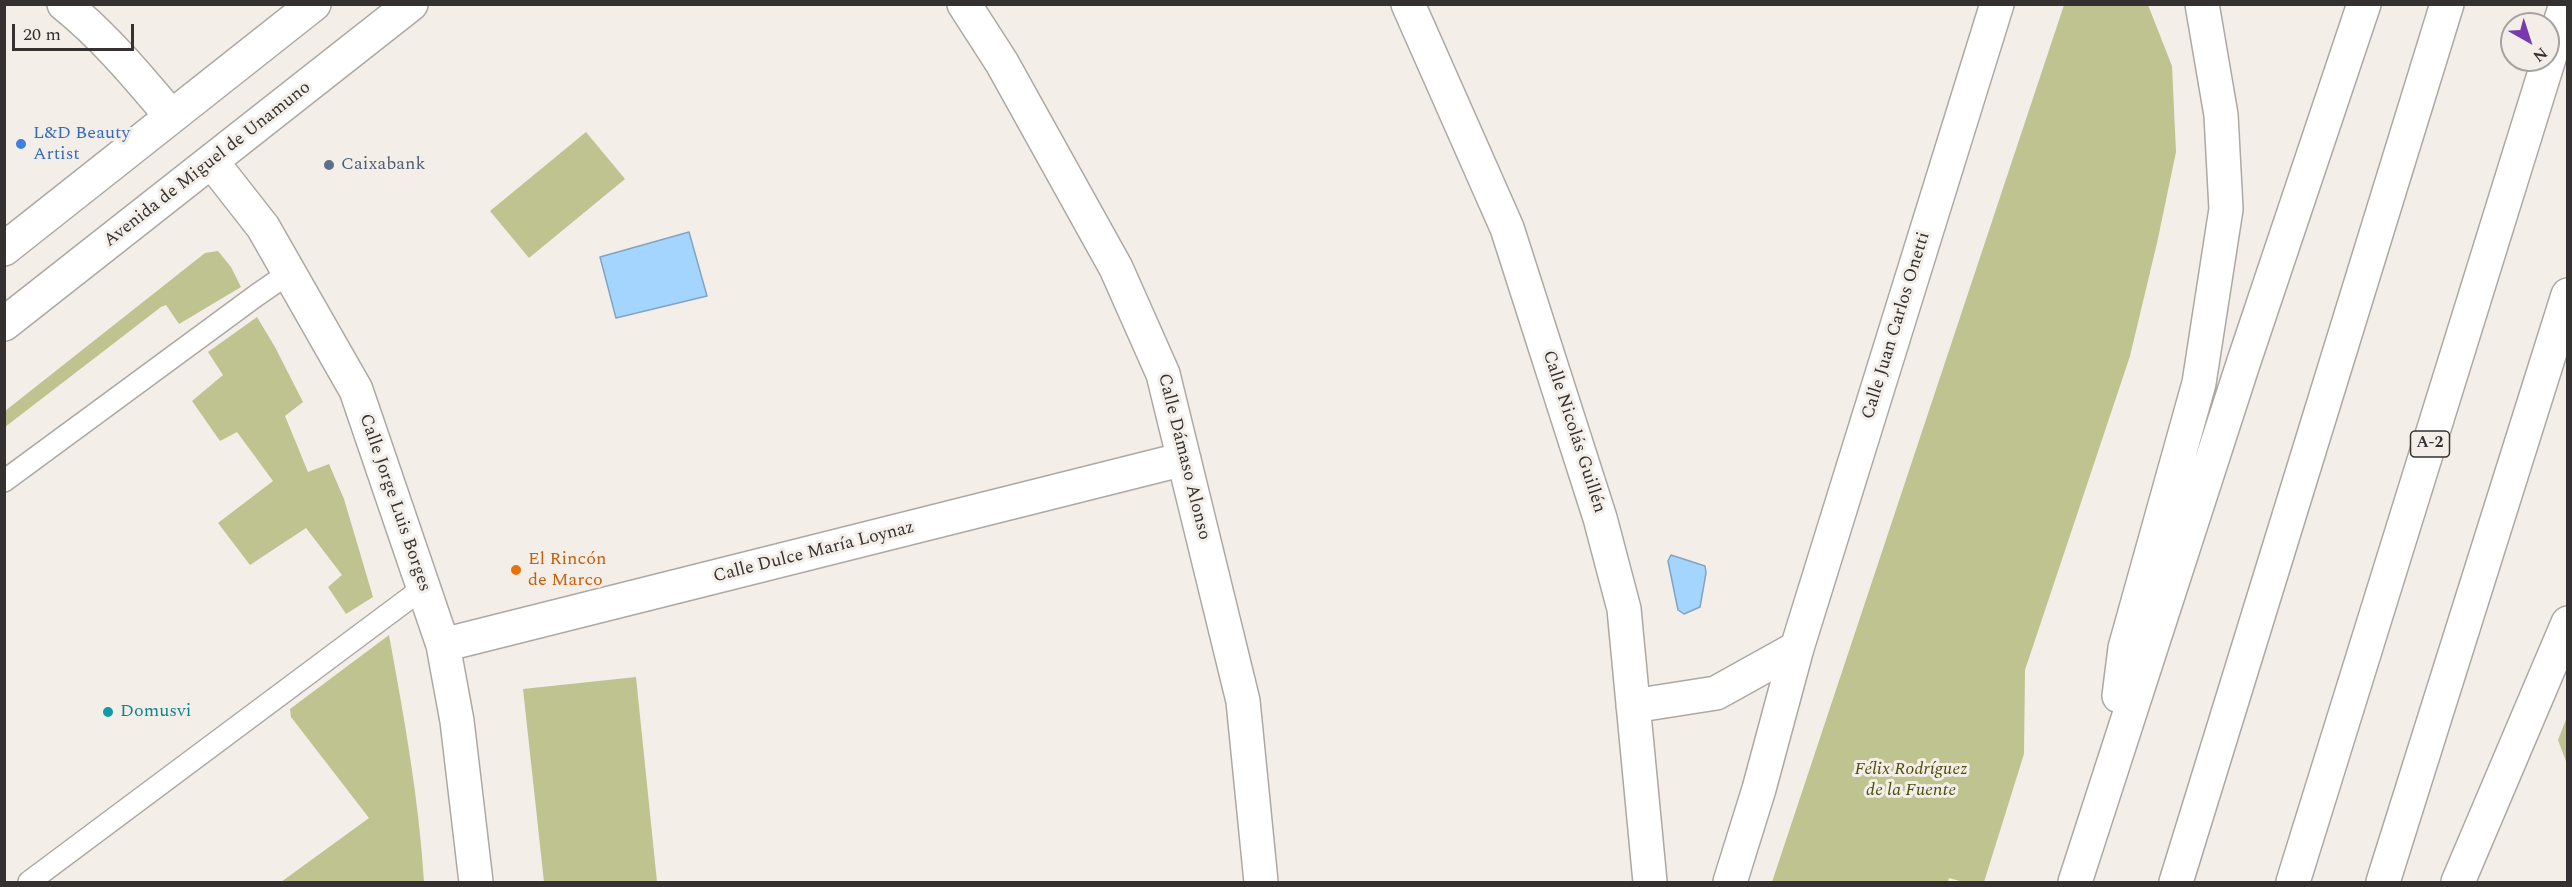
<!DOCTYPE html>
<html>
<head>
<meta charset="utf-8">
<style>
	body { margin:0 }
	#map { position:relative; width:2572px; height:887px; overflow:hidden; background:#f4eee9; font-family:Spectral,serif }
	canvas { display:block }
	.frame { position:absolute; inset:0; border:6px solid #343130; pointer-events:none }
	.north { position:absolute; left:2500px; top:12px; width:60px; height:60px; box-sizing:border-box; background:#f4eee9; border:2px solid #a7a29f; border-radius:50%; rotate:141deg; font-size:16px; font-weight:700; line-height:24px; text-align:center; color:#343130 }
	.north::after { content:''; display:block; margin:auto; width:21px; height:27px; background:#7a3aaf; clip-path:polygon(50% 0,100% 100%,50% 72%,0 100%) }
	.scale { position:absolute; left:12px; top:24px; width:122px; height:27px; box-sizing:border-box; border:3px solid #343130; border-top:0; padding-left:8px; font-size:18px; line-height:21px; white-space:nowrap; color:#343130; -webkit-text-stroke:4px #f4eee9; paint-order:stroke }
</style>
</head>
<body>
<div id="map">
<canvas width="2572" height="887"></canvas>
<div class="frame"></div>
<div class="north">N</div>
<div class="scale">20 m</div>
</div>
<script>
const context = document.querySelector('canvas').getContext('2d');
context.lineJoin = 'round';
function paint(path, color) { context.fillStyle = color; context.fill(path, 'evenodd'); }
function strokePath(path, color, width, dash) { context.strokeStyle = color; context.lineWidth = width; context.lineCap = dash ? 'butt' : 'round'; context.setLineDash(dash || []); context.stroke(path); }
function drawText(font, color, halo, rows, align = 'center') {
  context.font = font + ' Spectral,serif'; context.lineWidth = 6; context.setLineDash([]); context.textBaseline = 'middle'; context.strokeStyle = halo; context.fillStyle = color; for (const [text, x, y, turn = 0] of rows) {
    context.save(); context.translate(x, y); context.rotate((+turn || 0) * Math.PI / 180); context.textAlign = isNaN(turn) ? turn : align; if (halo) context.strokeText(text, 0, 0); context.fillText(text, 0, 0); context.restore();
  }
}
paint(new Path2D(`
	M2064 5H2148L2172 66 2176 152 2157 243 2130 356 2025 670 2024 754 1984 882H1963L1949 878 1948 882H1772Z
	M586 132 625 179 529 258 490 211Z
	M218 251 231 267 241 287 179 324 166 305 161 307 5 427V411L205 253Z
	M257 317 275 347 303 402 285 416 308 472 329 464 344 499 373 597 346 614 328 587 342 575 306 528 250 565 218 523 273 481 237 432 220 441 192 401 223 375 208 352Z
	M389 635C404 717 419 799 424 882H281L369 818 291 717 290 709Z
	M636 677 657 882H544L523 689Z
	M2567 717V764L2558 740Z`), '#bec390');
const water = new Path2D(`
	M689 232 707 296 616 318 600 257Z
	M1671 555 1705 566 1706 573 1700 607 1684 614 1678 610 1668 561Z`);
paint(water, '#a4d5fe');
strokePath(water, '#82a4c0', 1.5);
const service = new Path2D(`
	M4 481 257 295 289 273
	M29 882 423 588`);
const minor = new Path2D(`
	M64 4C105 37 138 77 171 116
	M964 4 1002 63 1116 268 1163 374 1243 701 1261 882
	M1408 4 1507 228 1600 518 1624 609 1650 882
	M212 162 263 227 356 390 443 645 457 721 476 882
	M4 249 314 4
	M4 324 411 4
	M443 645 1184 459
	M1633 706 1716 693 1797 648 1997 4
	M1730 882 1759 789 1797 648`);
const trunk = new Path2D(`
	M2119 696 2125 648 2199 383 2226 209 2221 115 2202 4
	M2075 882 2243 364 2364 4
	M2383 882 2568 295
	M2458 882 2568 623`);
const motorway = new Path2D(`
	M2176 882 2447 4
	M2293 882 2566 4`);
strokePath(service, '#ada8a3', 24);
strokePath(minor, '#ada8a3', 36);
strokePath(trunk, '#ada8a3', 36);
strokePath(motorway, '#ada8a3', 36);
strokePath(service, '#fff', 21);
strokePath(minor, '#fff', 33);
strokePath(trunk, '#fff', 33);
strokePath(motorway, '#fff', 33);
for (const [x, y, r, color] of [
	[21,144,6,"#3f7fe0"],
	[329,165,6,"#5c6f8a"],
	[516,570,6,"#e8710a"],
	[108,712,6,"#0f9aa8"]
]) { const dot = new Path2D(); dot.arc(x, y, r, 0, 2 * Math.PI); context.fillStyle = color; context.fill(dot); strokePath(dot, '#f4eee9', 2); }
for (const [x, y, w] of [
	[2430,444,39]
]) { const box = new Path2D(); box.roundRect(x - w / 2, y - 13, w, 26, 4.5); context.fillStyle = '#f4eee9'; context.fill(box); strokePath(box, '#343130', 1.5); }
drawText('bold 16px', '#343130', null, [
	["A-2",2430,444]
]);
drawText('18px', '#366cbe', '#f4eee9', [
	["L&D Beauty",33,134],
	["Artist",33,155]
], 'left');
drawText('18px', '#343130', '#f4eee9', [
	["Avenida de Miguel de Unamuno",208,165,-38],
	["Calle Juan Carlos Onetti",1897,326,-73],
	["Calle Nicolás Guillén",1573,432,72],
	["Calle Dámaso Alonso",1183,457,76],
	["Calle Jorge Luis Borges",394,503,71],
	["Calle Dulce María Loynaz",814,553,-14]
]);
drawText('18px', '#4e5e75', '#f4eee9', [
	["Caixabank",341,165]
], 'left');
drawText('18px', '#c56008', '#f4eee9', [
	["El Rincón",528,560],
	["de Marco",528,581]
], 'left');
drawText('18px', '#0d838f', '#f4eee9', [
	["Domusvi",120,712]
], 'left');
drawText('italic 18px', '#4c4f0b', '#f4eee9', [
	["Félix Rodríguez",1911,770],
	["de la Fuente",1911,791]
]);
</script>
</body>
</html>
